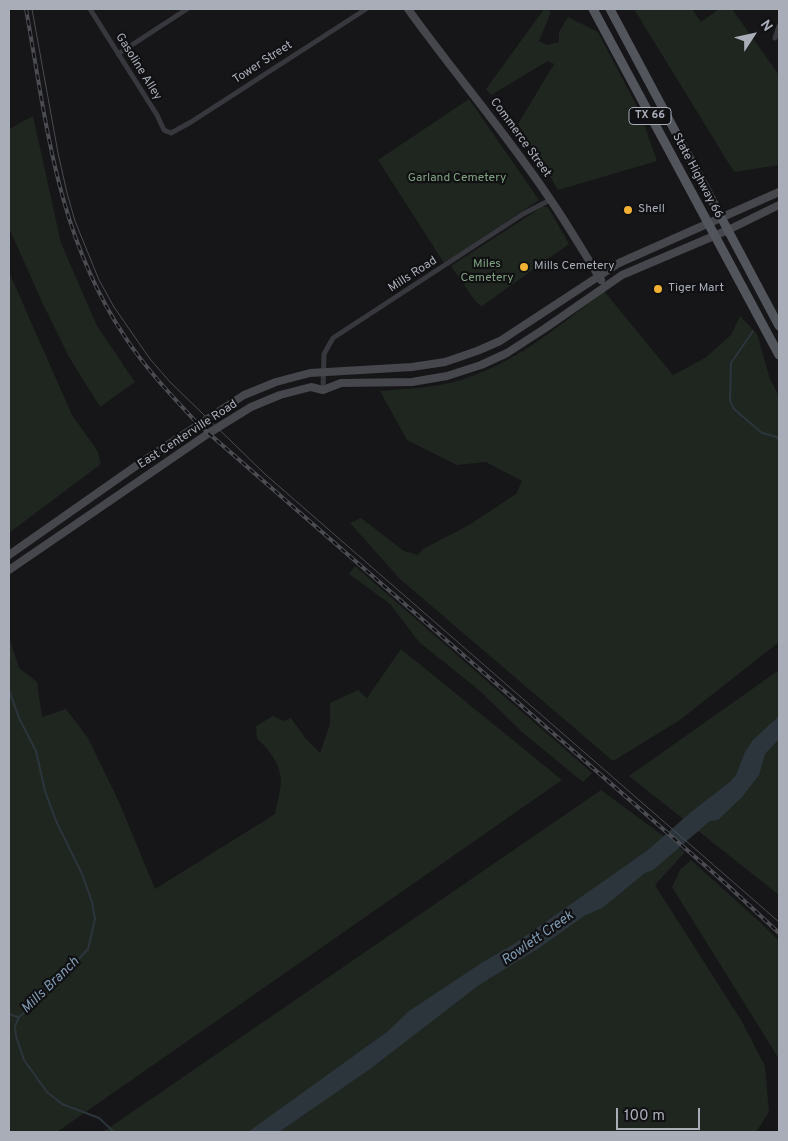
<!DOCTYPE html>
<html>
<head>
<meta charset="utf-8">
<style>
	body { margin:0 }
	#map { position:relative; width:788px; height:1141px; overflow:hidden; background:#161618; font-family:Overpass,sans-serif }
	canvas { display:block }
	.frame { position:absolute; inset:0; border:10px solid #a8adb8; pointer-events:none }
	.north { position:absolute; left:728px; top:10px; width:50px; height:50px; -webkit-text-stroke:4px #111113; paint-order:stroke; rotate:55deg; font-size:14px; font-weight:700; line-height:20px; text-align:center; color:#a8adb8 }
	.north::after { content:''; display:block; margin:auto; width:18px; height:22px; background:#a8adb8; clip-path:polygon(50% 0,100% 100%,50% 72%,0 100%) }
	.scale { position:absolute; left:616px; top:1108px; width:84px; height:22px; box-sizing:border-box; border:2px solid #a8adb8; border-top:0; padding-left:6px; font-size:15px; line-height:18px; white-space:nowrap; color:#a8adb8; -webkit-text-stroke:4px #111113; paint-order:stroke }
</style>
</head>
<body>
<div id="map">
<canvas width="788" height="1141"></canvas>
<div class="frame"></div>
<div class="north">N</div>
<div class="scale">100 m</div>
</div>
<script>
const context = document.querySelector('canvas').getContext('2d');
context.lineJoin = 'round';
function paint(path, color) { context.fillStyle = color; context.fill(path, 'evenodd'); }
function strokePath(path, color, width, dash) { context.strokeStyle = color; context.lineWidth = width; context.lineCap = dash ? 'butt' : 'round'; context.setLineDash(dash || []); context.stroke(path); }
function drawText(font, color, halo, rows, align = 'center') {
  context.font = font + ' Overpass,sans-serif'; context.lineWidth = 4.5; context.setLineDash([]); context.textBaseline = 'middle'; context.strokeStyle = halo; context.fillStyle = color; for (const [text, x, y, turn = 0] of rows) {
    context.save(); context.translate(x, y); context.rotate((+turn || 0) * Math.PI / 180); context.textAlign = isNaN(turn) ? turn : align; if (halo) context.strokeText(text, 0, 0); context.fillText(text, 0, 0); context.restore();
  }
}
paint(new Path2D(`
	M544 9H548L551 12 539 41 547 45 559 42V32L568 17 598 32 639 110 657 161 558 190 518 124 554 64 548 61 491 95 486 89Z
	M634 9H692L701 22 719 9H732L779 75V165L734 172Z
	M469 99 539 200 444 263 378 160Z
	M33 116 61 243 97 326 135 382 100 407 69 357 42 302 9 228V129Z
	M542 207H548L569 244 482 306 476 302 451 266Z
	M9 272 72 415 97 450 101 464 9 533Z
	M604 291 673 375 705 358 731 335 740 316 757 334 770 379 779 396V642L680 720 613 761 400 579 350 523 361 518 404 551 418 555 423 549 469 525 516 494 522 481 486 462 457 465 407 440 380 391C404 389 430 388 453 382 511 367 558 327 604 291Z
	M355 566 592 773 583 782 522 732 480 691 419 642 390 604 349 574Z
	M9 637 19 668 37 682 42 717 66 709 88 738 119 802 155 889 275 814C277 803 281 790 281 779 280 764 268 748 257 739L256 726 273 716 284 721 291 718 306 739 320 753 330 724V703L358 690 367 698 401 649 562 780 57 1132H9Z
	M779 670V895L629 776Z
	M601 790 685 852 655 885 741 1020 765 1066 769 1112 756 1132H103Z
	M691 860 762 924 779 941V1059L672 887 680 870Z`), '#1e261f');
paint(new Path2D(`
	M779 716V739L765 754 759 775 742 797 718 820 710 821 653 870 645 873 602 908 584 916 539 948 479 985 370 1069 279 1132H248L387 1032 409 1011 483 962 514 944 648 850 691 812 730 782 736 775 745 752 753 740Z`), '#2c353c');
strokePath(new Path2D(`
	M753 331 731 363 730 401 734 409 762 433 777 437 779 441
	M9 690 19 718 36 751 45 791 56 821 82 874 92 902 95 919 88 949 44 996 19 1017 15 1026 16 1036 24 1060 47 1092 62 1104 99 1118 114 1132
	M9 1014 18 1017`), '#2c353c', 2);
strokePath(new Path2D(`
	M90 9 157 115 164 130 171 133 191 122 366 9
	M775 38 779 26
	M118 54 187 9
	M323 390 324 354 333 338 523 214 550 200`), '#37383d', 5);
strokePath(new Path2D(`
	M408 9C454 73 506 133 550 199 568 225 584 253 601 280
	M9 555 143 461 244 395 276 382 310 373 412 367 445 362 477 351 500 341 619 263 779 192
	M9 570 209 433 251 407 280 395 311 387 323 390 341 383 412 382 447 376 481 365 507 353 544 329 622 275 728 230 779 205`), '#45474d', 8);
strokePath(new Path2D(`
	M593 9 779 355
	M610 9 779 326`), '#53555c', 9);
strokePath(new Path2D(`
	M32 9 58 153 67 193 75 221 99 280 114 307 150 359 170 382 266 475 779 922`), '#4a4c52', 1);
const rail = new Path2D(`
	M26 9C47 126 57 235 125 337 146 369 172 396 198 424L725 883 779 933`);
strokePath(rail, '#4a4c52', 4);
strokePath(rail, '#111113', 2, [5.5]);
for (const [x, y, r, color] of [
	[628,210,5,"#f2b134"],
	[524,267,5,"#f2b134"],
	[658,289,5,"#f2b134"]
]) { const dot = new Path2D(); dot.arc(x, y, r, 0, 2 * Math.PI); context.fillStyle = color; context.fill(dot); strokePath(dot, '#111113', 2); }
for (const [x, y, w] of [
	[650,116,42]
]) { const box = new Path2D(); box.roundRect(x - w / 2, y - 8.5, w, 17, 4); context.fillStyle = '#111113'; context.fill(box); strokePath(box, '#a8adb8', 1); }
drawText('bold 11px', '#a8adb8', null, [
	["TX 66",650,116]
]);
drawText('12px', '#a8adb8', '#111113', [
	["Tower Street",263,63,-33],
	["Gasoline Alley",138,67,58],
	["Commerce Street",520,138,54],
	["State Highway 66",697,176,62],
	["Mills Road",413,275,-33],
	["East Centerville Road",188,435,-33]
]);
drawText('12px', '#7fa381', '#111113', [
	["Garland Cemetery",457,179],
	["Miles",487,265],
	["Cemetery",487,279]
]);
drawText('12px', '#a8adb8', '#111113', [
	["Shell",638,210],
	["Mills Cemetery",534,267],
	["Tiger Mart",668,289]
], 'left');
drawText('italic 14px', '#7f9bb3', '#111113', [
	["Rowlett Creek",538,939,-35],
	["Mills Branch",51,986,-44]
]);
</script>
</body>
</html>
